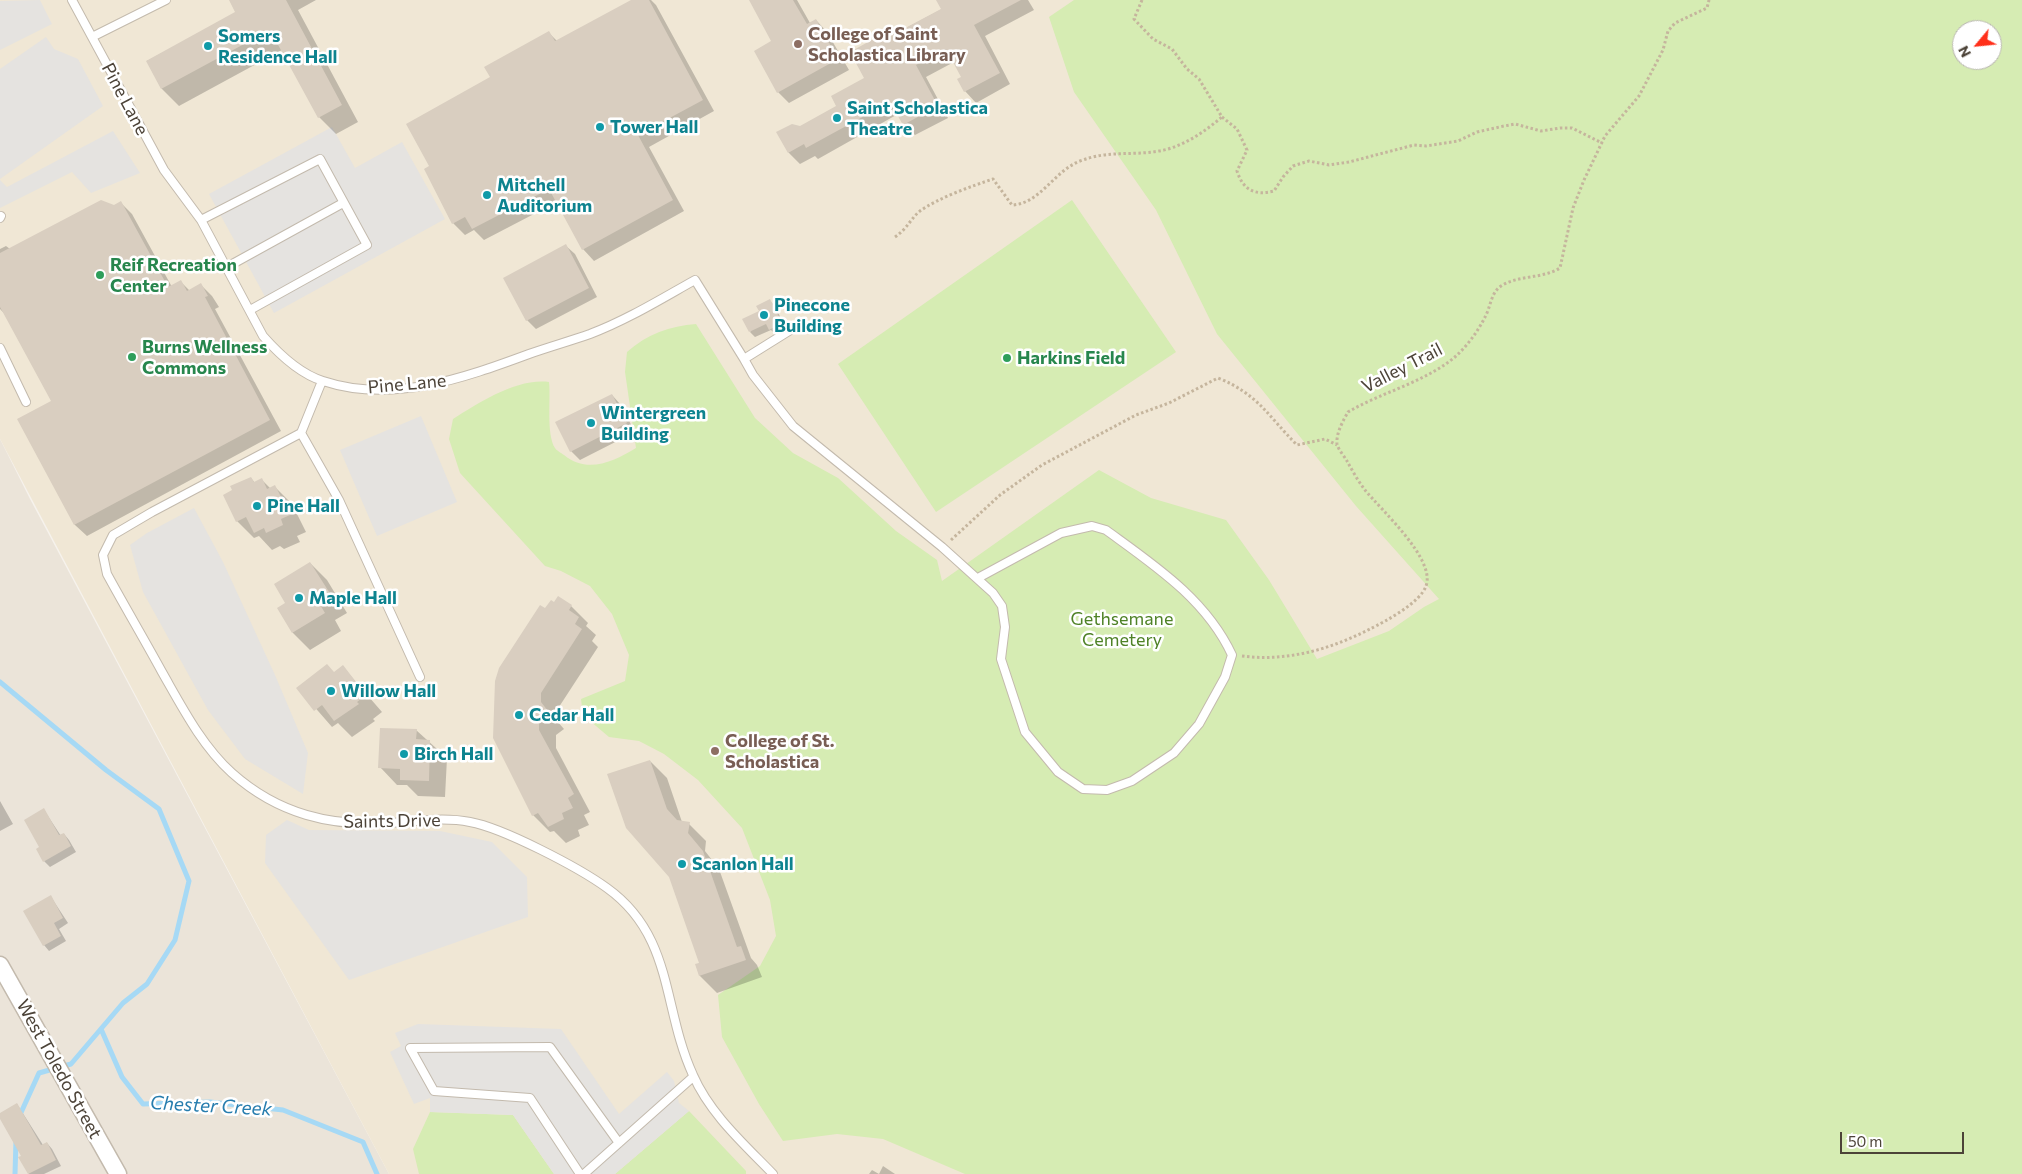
<!DOCTYPE html>
<html>
<head>
<meta charset="utf-8">
<style>
	body { margin:0 }
	#map { position:relative; width:2022px; height:1174px; overflow:hidden; background:#f6f2ec; font-family:Commissioner,sans-serif }
	canvas { display:block }
	.north { position:absolute; left:1952px; top:20px; width:50px; height:50px; box-sizing:border-box; background:#fff; border:1px solid #b7b4af; border-radius:50%; rotate:242deg; font-size:14px; font-weight:700; line-height:20px; text-align:center; color:#4c4338 }
	.north::after { content:''; display:block; margin:auto; width:18px; height:22px; background:#ff2f1a; clip-path:polygon(50% 0,100% 100%,50% 72%,0 100%) }
	.scale { position:absolute; left:1840px; top:1132px; width:124px; height:22px; box-sizing:border-box; border:2px solid #4c4338; border-top:0; padding-left:6px; font-size:15px; line-height:18px; white-space:nowrap; color:#4c4338; -webkit-text-stroke:4px #fff; paint-order:stroke }
</style>
</head>
<body>
<div id="map">
<canvas width="2022" height="1174"></canvas>
<div class="north">N</div>
<div class="scale">50 m</div>
</div>
<script>
const context = document.querySelector('canvas').getContext('2d');
context.lineJoin = 'round';
function paint(path, color) { context.fillStyle = color; context.fill(path, 'evenodd'); }
function strokePath(path, color, width, dash) { context.strokeStyle = color; context.lineWidth = width; context.lineCap = dash ? 'butt' : 'round'; context.setLineDash(dash || []); context.stroke(path); }
function drawText(font, color, halo, rows, align = 'center') {
  context.font = font + ' Commissioner,sans-serif'; context.lineWidth = 5; context.setLineDash([]); context.textBaseline = 'middle'; context.strokeStyle = halo; context.fillStyle = color; for (const [text, x, y, turn = 0] of rows) {
    context.save(); context.translate(x, y); context.rotate((+turn || 0) * Math.PI / 180); context.textAlign = isNaN(turn) ? turn : align; if (halo) context.strokeText(text, 0, 0); context.fillText(text, 0, 0); context.restore();
  }
}
paint(new Path2D(`
	M0 439 30 499 389 1174H0Z`), '#ebe4d9');
paint(new Path2D(`
	M0 0H2011L2022 353 1063 1174H389L0 439ZM1962 30H1992V60H1962Z`), '#f0e7d5');
paint(new Path2D(`
	M1074 0H2022V1174H965L883 1139 837 1134 783 1141 759 1104 722 1037 718 995 760 966 776 936 770 900 742 828 698 780 664 754 639 741 609 737 583 715 581 699 625 681 629 655 612 614 590 586 561 571 545 566 460 473 449 439 453 419C480 402 517 378 549 382 551 398 546 434 555 448 556 450 561 453 564 455 587 474 613 462 636 448L625 372 627 352C647 334 670 326 696 324L755 418 793 453 838 478 896 531 937 560 942 581 1099 470 1151 498 1226 520 1269 580 1317 659 1389 631 1424 607 1439 599 1356 506 1217 334 1156 210 1074 92 1049 17ZM1962 30H1992V60H1962Z
	M1072 200 1176 352 936 512 838 364Z
	M689 1111 746 1171V1174H615Z
	M430 1112 513 1115 554 1174H419L413 1149Z`), '#d6ecb3');
paint(new Path2D(`
	M40 0 52 24 0 50V1Z
	M46 37 54 49 78 59 103 106 0 179V69Z
	M332 127 355 168 402 142 445 219 274 313 209 194Z
	M113 131 140 173 91 193 72 172 0 208V180L7 187Z
	M421 416 457 502 377 536 340 450Z
	M194 508 223 562 275 675 308 753 303 794 245 759 208 710 143 592 130 545 147 533Z
	M287 820 309 830 440 831 492 842 527 877 528 917 349 980 265 863 266 835Z
	M418 1024 561 1029 619 1114 667 1072 674 1081 679 1103 689 1111 615 1174H554L513 1115 430 1112V1098L414 1104 390 1052 401 1046 395 1033Z`), '#e5e3e0');
paint(new Path2D(`
	M230 0H316L298 10 358 122 336 134 319 117 282 50 179 106 162 89 147 61 237 13Z
	M633 0H651L656 5 714 111 649 147 684 211 594 261 583 249 557 202 484 240 474 230 465 235 453 223 425 169 431 167 492 78 549 33 557 41Z
	M750 0H797L810 23 816 20 827 32 849 70 789 103 778 92 773 42Z
	M937 0H1028L1034 10 985 36 1010 84 976 103 965 91 959 79 963 77 954 62 926 77 948 118 915 135 904 124 898 114 818 159 815 156 800 164 789 153 778 133 800 127 838 107 866 79 877 39 880 42 942 9Z
	M101 201 114 206 121 203 132 214 172 287 181 282 190 291 201 285 212 296 219 307 215 309 281 431 87 536 75 525 19 420 53 402 6 315 0 309V249L6 246 10 249Z
	M566 246 575 254 597 297 536 329 527 320 505 278Z
	M770 301 775 306 786 329 775 334 771 330 755 337 750 332Z
	M612 395 620 404 635 432 580 460 571 451Z
	M251 478 255 483 262 480 271 489 275 487 292 504 306 532 297 536 300 542 284 549 280 546 272 550 259 536 254 538 237 521Z
	M310 563 327 580 347 613 335 620 341 631 310 650 293 633 279 608 287 603Z
	M571 606 588 623 586 626 596 635 592 641 598 647 557 710V721L564 729 556 735V748L590 812 584 815 589 825 578 830 580 836 566 843 554 831 550 832 533 815 494 738 546 610Z
	M343 667 382 712 373 719 375 721 352 737 338 723 332 727 298 688 335 673Z
	M416 730 447 758 445 797 418 796 407 785H397L380 767Z
	M650 761 667 778 682 822 689 824 706 841 705 851 719 869 751 958 757 965 762 977 717 993 700 976 696 965 700 963Z
	M0 801 13 824 0 831Z
	M44 810 61 836 64 834 69 840 76 852 50 867 44 861 40 847Z
	M51 897 68 923 59 929 66 941 49 951 44 945Z
	M17 1104 43 1145 47 1143 52 1149 61 1166 44 1174H29L20 1158 23 1156 0 1116V1114Z
	M883 1166 895 1174H869L872 1170 879 1174Z`), '#0003');
strokePath(new Path2D(`
	M0 682 106 770 159 809 189 881 175 940 147 984 123 1003 71 1064 39 1073 19 1117
	M101 1029 122 1077 143 1104 210 1102 283 1110 363 1142 377 1174
	M15 1174 16 1140`), '#a6d9f5', 5);
paint(new Path2D(`
	M229 0H286L342 105 318 118 270 30 161 89 146 61 235 12Z
	M631 0H649L703 100 638 135 673 200 582 250 549 189 472 229 465 217 452 224 424 169 429 166 406 124 490 77 484 67 549 31 555 41Z
	M749 0H793L807 24 816 19 838 59 777 93 754 51 771 41Z
	M936 0H1021L974 25 1000 73 964 92 957 79 961 77 946 49 916 65 938 106 903 125 890 102 806 148 804 144 788 153 776 132 792 124 800 126 836 106 831 96 864 78 850 52 877 37 879 42 941 9Z
	M101 200 114 205 121 201 168 287 181 280 187 291 201 283 208 296 205 297 270 420 74 525 17 419 51 401 0 307V253Z
	M566 244 589 288 526 321 503 278Z
	M770 299 782 323 769 330 766 324 749 332 742 319 759 311 756 306Z
	M612 394 627 423 570 452 555 422Z
	M251 477 254 482 262 478 267 489 275 485 290 515 281 519 283 525 266 533 264 528 254 533 246 517 236 522 223 495 232 490 230 486Z
	M310 562 331 595 319 603 325 613 292 633 277 608 285 603 274 584Z
	M558 596 572 605 569 610 579 617 575 624 582 629 541 693V702L548 711 539 718V730L574 794 568 798 573 808 562 813 564 819 548 827 538 813 532 816 493 738 495 681 499 668 540 605 545 608 551 600 554 602Z
	M327 664 334 672 343 665 366 695 357 702 359 704 334 721 322 705 314 711 296 688Z
	M380 728 417 729 416 739 430 740 429 781 400 780V769L378 768Z
	M650 760 667 809 677 820 690 822 688 833 703 851 737 947 741 946 746 960 699 976 695 964 699 963 669 877 626 828 607 774Z
	M44 808 59 835 64 833 71 846 43 862 36 849 39 847 24 820Z
	M51 895 63 918 54 923 61 936 43 946 23 911Z
	M17 1103 41 1145 47 1142 56 1160 28 1174 18 1157 21 1156 0 1119V1113Z`), '#d9cec0');
const service = new Path2D(`
	M72 0 164 170 201 220 263 336C278 353 300 374 323 381 392 404 464 378 529 354 549 347 570 341 590 334 627 320 661 299 695 280L744 359 792 329
	M92 37 166 0
	M0 218 1 216
	M201 220 320 159 367 245 250 310
	M227 267 343 203
	M0 348 26 402
	M744 359 753 375 793 426 942 547 993 593 1002 606 1005 627 1001 659 1025 732 1058 772 1083 789 1107 790 1132 781 1174 753 1199 724 1225 677 1232 655C1206 599 1154 565 1106 530L1092 526 1061 533 978 578
	M322 381 301 433 152 512 113 535 103 555 107 574C125 607 144 639 162 672 182 707 202 746 232 773 278 814 331 827 391 823 417 821 444 817 470 822 503 828 578 867 607 888 674 936 662 1008 693 1075 710 1114 744 1144 773 1174
	M301 433 339 500 420 677
	M580 1174 530 1098 434 1091 410 1048 550 1047 619 1143
	M584 1174 693 1077`);
const minor = new Path2D(`
	M0 965 118 1174`);
strokePath(service, '#c3baad', 10);
strokePath(minor, '#c3baad', 19);
strokePath(new Path2D(`
	M1142 0 1134 19 1153 39 1172 49 1187 69 1199 79 1222 117
	M1222 117 1237 129 1247 150 1237 171C1243 190 1255 196 1274 191L1283 177 1293 166 1309 161 1329 165 1349 162 1414 145 1426 146 1458 141 1477 132 1504 126 1515 124 1541 131 1560 128H1572L1602 143
	M895 237C908 228 911 218 920 211 938 198 972 186 993 179L1012 205C1040 204 1054 171 1080 161 1108 150 1131 156 1159 151 1183 147 1204 132 1222 117
	M951 540 1000 495 1042 465 1136 415 1169 403 1218 378C1258 394 1268 416 1297 445L1325 439 1337 445
	M1242 656C1287 662 1331 649 1370 629 1386 621 1420 603 1426 586 1436 559 1381 510 1365 490 1358 481 1352 470 1347 461 1344 456 1338 449 1337 444 1336 433 1343 421 1348 412 1382 392 1426 382 1456 356 1468 345 1479 330 1486 315 1491 305 1491 293 1501 286 1518 275 1542 279 1560 268L1573 208 1584 180 1605 136 1639 96 1663 50 1668 31 1675 23 1707 8 1709 0`), '#c5b59d', 3, [2.5, 2.5]);
strokePath(service, '#fff', 8);
strokePath(minor, '#fff', 16);
for (const [x, y, r, color] of [
	[798,44,5,"#8d6e63"],
	[208,46,5,"#0f9aa8"],
	[837,118,5,"#0f9aa8"],
	[600,127,5,"#0f9aa8"],
	[487,195,5,"#0f9aa8"],
	[100,275,5,"#2e9e5b"],
	[764,315,5,"#0f9aa8"],
	[132,357,5,"#2e9e5b"],
	[1007,358,5,"#2e9e5b"],
	[591,423,5,"#0f9aa8"],
	[257,506,5,"#0f9aa8"],
	[299,598,5,"#0f9aa8"],
	[331,691,5,"#0f9aa8"],
	[519,715,5,"#0f9aa8"],
	[715,751,5,"#8d6e63"],
	[404,754,5,"#0f9aa8"],
	[682,864,5,"#0f9aa8"]
]) { const dot = new Path2D(); dot.arc(x, y, r, 0, 2 * Math.PI); context.fillStyle = color; context.fill(dot); strokePath(dot, '#fff', 2); }
drawText('bold 18px', '#785e54', '#fff', [
	["College of Saint",808,34],
	["Scholastica Library",808,55],
	["College of St.",725,741],
	["Scholastica",725,762]
], 'left');
drawText('bold 18px', '#0d838f', '#fff', [
	["Somers",218,36],
	["Residence Hall",218,57],
	["Saint Scholastica",847,108],
	["Theatre",847,129],
	["Tower Hall",610,127],
	["Mitchell",497,185],
	["Auditorium",497,206],
	["Pinecone",774,305],
	["Building",774,326],
	["Wintergreen",601,413],
	["Building",601,434],
	["Pine Hall",267,506],
	["Maple Hall",309,598],
	["Willow Hall",341,691],
	["Cedar Hall",529,715],
	["Birch Hall",414,754],
	["Scanlon Hall",692,864]
], 'left');
drawText('18px', '#4c4338', '#fff', [
	["Pine Lane",125,99,62],
	["Valley Trail",1402,368,-27],
	["Pine Lane",407,384,-5],
	["Saints Drive",392,821,-1],
	["West Toledo Street",59,1069,61]
]);
drawText('bold 18px', '#27864d', '#fff', [
	["Reif Recreation",110,265],
	["Center",110,286],
	["Burns Wellness",142,347],
	["Commons",142,368],
	["Harkins Field",1017,358]
], 'left');
drawText('18px', '#4f8227', '#fff', [
	["Gethsemane",1122,619],
	["Cemetery",1122,640]
]);
drawText('italic 19px', '#277dae', '#fff', [
	["Chester Creek",211,1106,3]
]);
</script>
</body>
</html>
